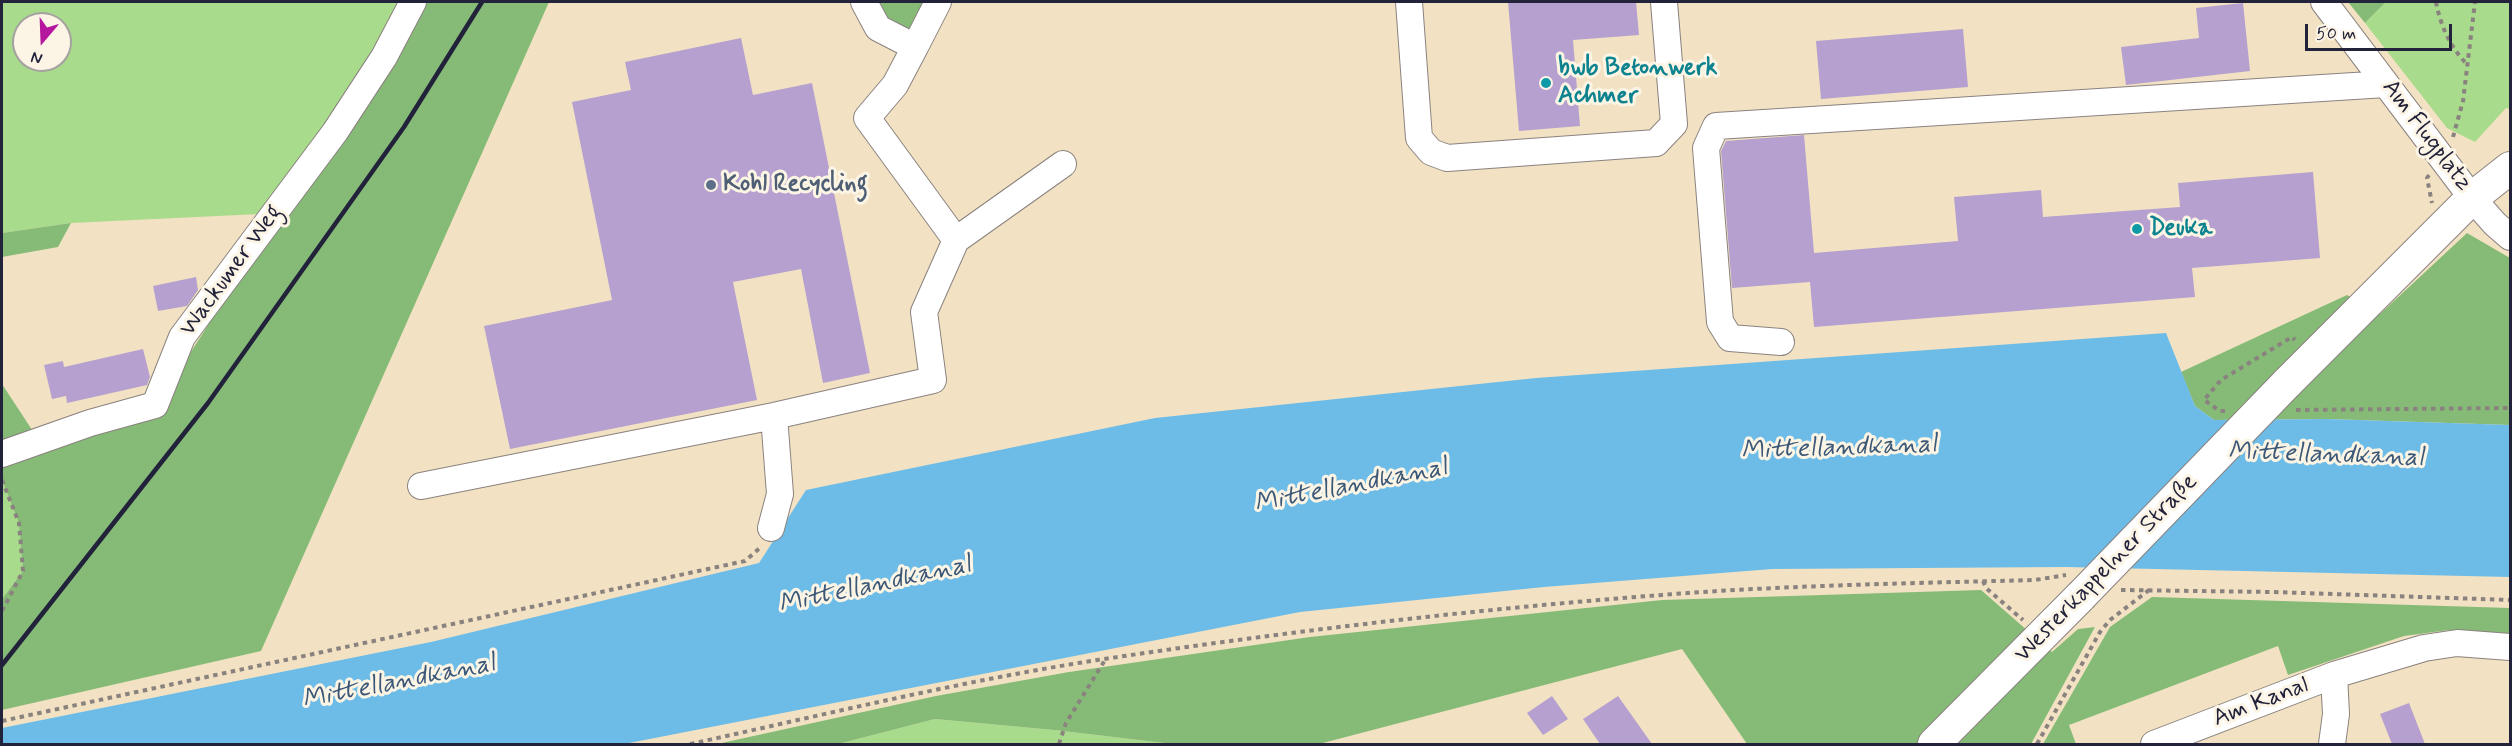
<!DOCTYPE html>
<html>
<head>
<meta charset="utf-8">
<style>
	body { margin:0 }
	#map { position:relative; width:2512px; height:746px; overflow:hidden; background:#f2e2c3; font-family:Mynerve,sans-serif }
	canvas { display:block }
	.frame { position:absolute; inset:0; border:3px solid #22223b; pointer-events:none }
	.north { position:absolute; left:12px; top:12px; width:60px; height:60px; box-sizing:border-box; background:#fcf5e5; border:2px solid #a5a1a1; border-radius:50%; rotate:199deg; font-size:16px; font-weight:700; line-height:24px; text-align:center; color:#22223b }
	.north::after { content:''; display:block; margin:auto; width:21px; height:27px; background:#b5179e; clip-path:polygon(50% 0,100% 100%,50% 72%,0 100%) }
	.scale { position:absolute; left:2305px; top:24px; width:147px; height:27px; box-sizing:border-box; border:3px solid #22223b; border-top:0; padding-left:8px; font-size:18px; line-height:21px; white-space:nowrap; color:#22223b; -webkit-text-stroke:4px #fcf5e5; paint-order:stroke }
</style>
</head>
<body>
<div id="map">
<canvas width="2512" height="746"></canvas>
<div class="frame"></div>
<div class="north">N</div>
<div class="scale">50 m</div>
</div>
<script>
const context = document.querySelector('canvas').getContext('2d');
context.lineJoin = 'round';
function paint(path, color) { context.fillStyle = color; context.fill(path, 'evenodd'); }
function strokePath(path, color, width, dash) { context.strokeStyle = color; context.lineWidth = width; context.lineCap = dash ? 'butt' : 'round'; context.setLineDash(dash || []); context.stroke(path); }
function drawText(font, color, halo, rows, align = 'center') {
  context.font = font + ' Mynerve,sans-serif'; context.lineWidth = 6; context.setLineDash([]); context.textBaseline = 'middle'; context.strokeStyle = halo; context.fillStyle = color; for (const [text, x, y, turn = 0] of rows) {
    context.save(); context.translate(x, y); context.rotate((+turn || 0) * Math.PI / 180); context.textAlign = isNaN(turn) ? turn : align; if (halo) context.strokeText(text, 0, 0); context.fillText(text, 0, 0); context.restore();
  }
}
paint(new Path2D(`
	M2 2H414L281 213 71 223 2 233ZM24 24H60V60H24Z
	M2386 2H2510V109L2506 108 2475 142 2447 128 2365 23Z
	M2 481 20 524 23 571 2 599Z
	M935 719 1054 730 1173 744H838Z`), '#a8db8b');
paint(new Path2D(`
	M414 2H549L261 651 2 710V599L23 571 19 523 2 480V384L38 439 159 402Z
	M864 2H938L915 47Z
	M2348 2H2386L2365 23Z
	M71 223 58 247 2 257V233Z
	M2467 233 2510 258V425L2327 419 2214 420 2195 406 2181 372 2347 295 2380 314Z
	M1981 590 2052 652 2078 629 2095 627 2031 744H1747L1682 649 1319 744H1173L1054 730 935 719 838 744H717L936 696 1069 672 1310 637 1662 600Z
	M2152 597 2510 608V636L2449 630 2404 636 2288 675 2278 646 2069 725 2076 744H2043L2110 627Z`), '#86bb77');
paint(new Path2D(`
	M2166 333 2195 406 2214 420 2327 419 2510 425V577L2066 567 1772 569 1544 587 1300 612 624 744H2V728L431 642 759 563 806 490 1155 418 1536 378Z`), '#6dbce8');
paint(new Path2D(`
	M1508 2H1636L1639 35 1573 40 1580 126 1519 131Z
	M2243 3 2250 71 2126 85 2121 47 2199 38 2196 8Z
	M1963 29 1968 87 1821 99 1816 41Z
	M741 38 753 95 812 83 870 373 823 383 801 269 733 282 757 400 510 449 484 326 612 300 572 102 631 90 625 62Z
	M1804 135 1814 253 1958 241 1954 197 2041 190 2043 217 2180 207 2178 183 2313 172 2320 258 2192 268 2195 297 1814 327 1810 282 1732 288 1721 151 1726 141Z
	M196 277 198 290 187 306 158 311 153 286Z
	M143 349 150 377 147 385 67 403 66 396 52 399 44 365 63 361 64 367Z
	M1552 696 1568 719 1543 735 1527 713Z
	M1618 696 1652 744H1600L1583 719Z
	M2409 703 2425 744H2392L2380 714Z`), '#b5a0cf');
const minor = new Path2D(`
	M864 2 878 28 915 47 938 2
	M1409 2 1419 138 1431 152 1447 158 1656 143 1674 124 1664 2
	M2324 2 2472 198 2495 224 2510 237
	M915 47 895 85 867 118 956 240 1063 164
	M1781 342 1730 338 1720 322 1706 148 1716 126 2386 84
	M2 454 90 423 155 405 182 337 335 132 384 57 413 2
	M421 486 774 416 933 380 924 312 956 240
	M771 528 780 494 774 416
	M2154 744 2334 675 2424 648 2457 643 2510 647
	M2332 744 2336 714 2334 675`);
const major = new Path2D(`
	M2286 384 2472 198 2510 168
	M1934 744 2081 596`);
strokePath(minor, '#8a827f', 28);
strokePath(major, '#8a827f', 34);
strokePath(new Path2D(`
	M2436 2C2440 24 2450 47 2466 63
	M2453 137 2463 101 2475 2
	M2429 175 2427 178 2432 203
	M2296 410 2510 408
	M2225 411H2220L2204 400 2221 380 2292 337 2295 340
	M2 480 19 523 23 571 2 611
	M1983 581 1986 588 2023 620
	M2121 590 2273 592 2510 600
	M2 721 745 561 761 547
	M690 744C828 714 965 680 1104 659 1298 630 1493 607 1688 593 1803 585 1920 583 2035 580L2066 575
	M1059 744 1066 723 1105 660
	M2037 744 2100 632 2110 620 2149 590`), '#8a827f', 4, [4.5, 4.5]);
strokePath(minor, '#fff', 26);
strokePath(major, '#fff', 32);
strokePath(new Path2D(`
	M2 665 208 403 404 127 482 2`), '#22223b', 4.5);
const majorBridge = new Path2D(`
	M2081 596 2286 384`);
strokePath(majorBridge, '#8a827f', 34, []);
strokePath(majorBridge, '#fff', 32);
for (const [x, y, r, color] of [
	[1546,83,6,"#0f9aa8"],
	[711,185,6,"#5c6f8a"],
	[2137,229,6,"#0f9aa8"]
]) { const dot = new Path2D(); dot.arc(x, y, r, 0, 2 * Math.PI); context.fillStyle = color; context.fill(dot); strokePath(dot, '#fcf5e5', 2); }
drawText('bold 24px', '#0d838f', '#fcf5e5', [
	["bwb Betonwerk",1558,69],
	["Achmer",1558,97],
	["Deuka",2149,229]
], 'left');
drawText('24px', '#22223b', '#fcf5e5', [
	["Am Flugplatz",2426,136,53],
	["Wackumer Weg",232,271,-54],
	["Westerkappelner Straße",2107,569,-46],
	["Am Kanal",2261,703,-21]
]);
drawText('bold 24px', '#4e5e75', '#fcf5e5', [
	["Kohl Recycling",723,185]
], 'left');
drawText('italic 26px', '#3c5878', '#fcf5e5', [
	["Mittellandkanal",1839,449,-2],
	["Mittellandkanal",2326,456,2],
	["Mittellandkanal",1351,487,-11],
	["Mittellandkanal",875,586,-12],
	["Mittellandkanal",399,683,-11]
]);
</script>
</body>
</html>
